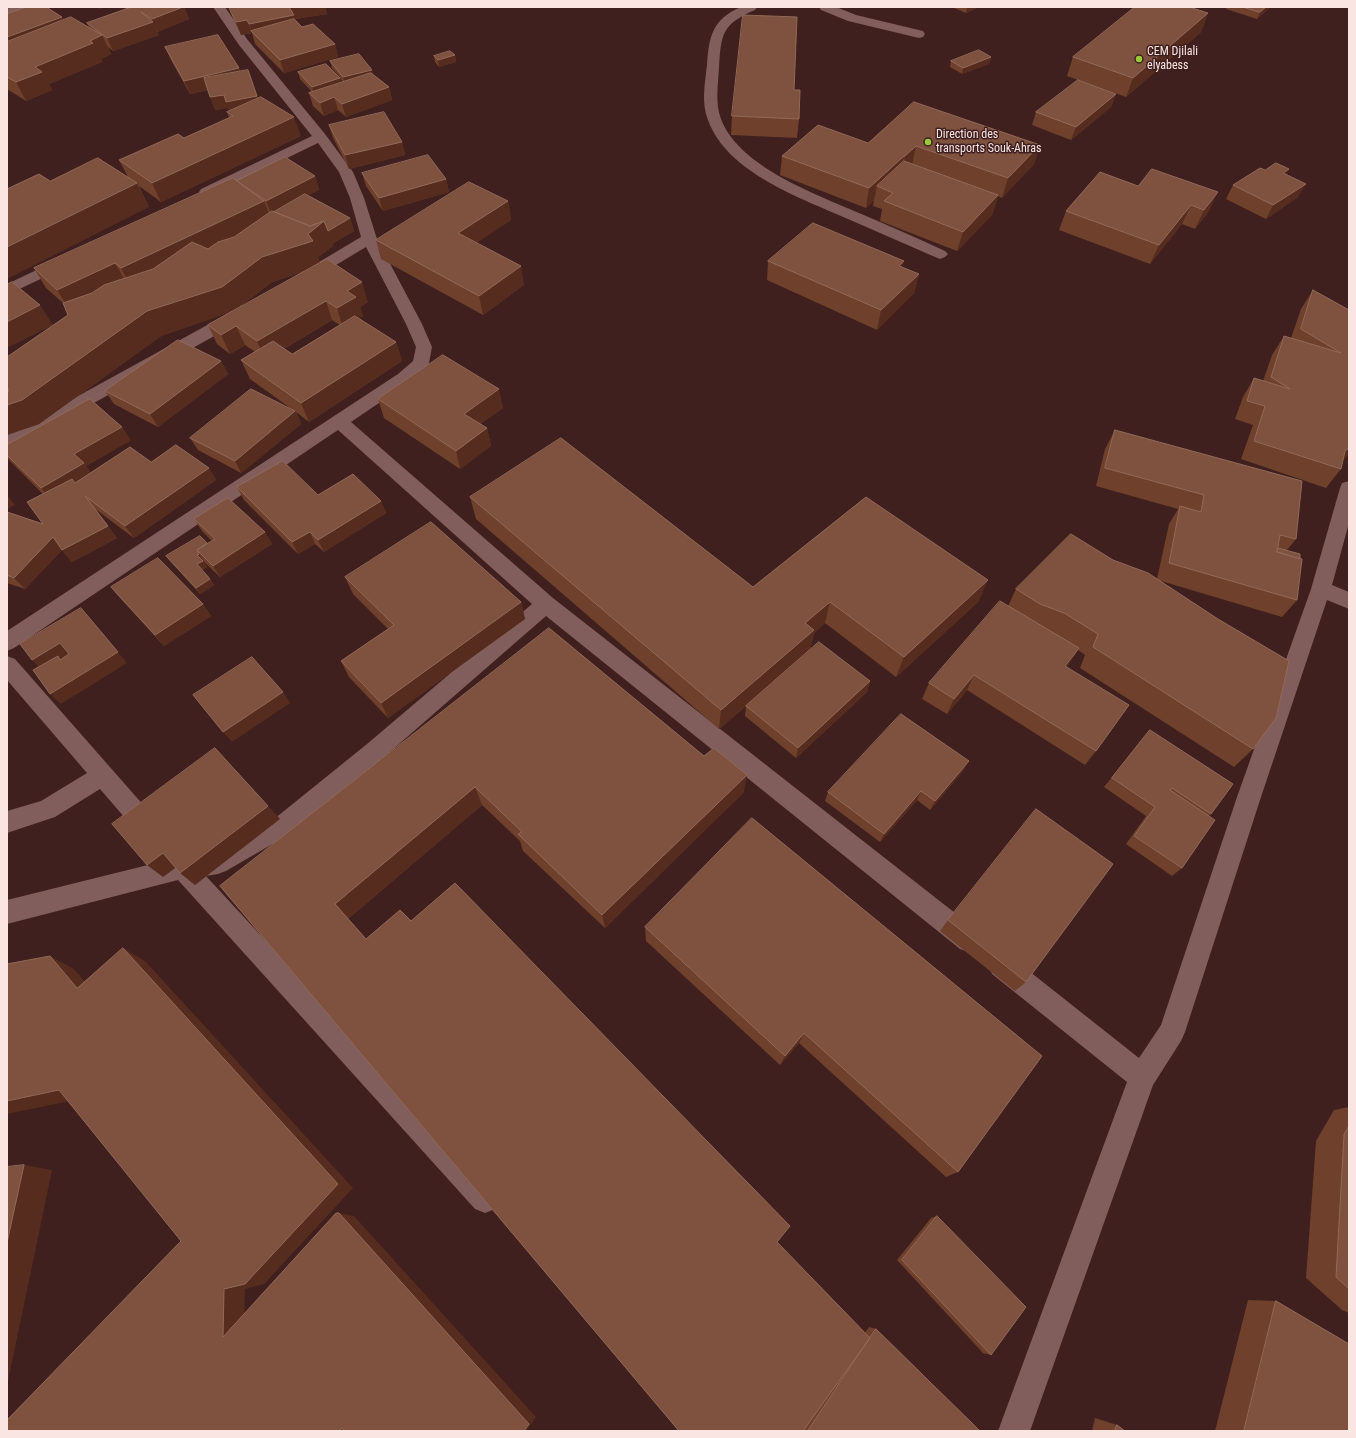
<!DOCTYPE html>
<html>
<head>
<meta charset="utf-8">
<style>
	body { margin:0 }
	#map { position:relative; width:1356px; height:1438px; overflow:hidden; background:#3f201f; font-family:"Roboto Condensed",sans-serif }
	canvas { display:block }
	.frame { position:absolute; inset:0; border:8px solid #fae5e3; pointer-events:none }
</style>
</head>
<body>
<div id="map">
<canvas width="1356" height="1438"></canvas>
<div class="frame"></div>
</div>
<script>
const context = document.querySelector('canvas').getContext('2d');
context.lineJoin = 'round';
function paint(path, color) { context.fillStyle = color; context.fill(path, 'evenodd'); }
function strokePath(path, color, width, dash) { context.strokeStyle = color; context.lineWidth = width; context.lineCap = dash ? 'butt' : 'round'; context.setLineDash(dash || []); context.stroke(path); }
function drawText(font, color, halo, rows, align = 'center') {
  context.font = font + ' "Roboto Condensed",sans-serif'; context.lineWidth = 3; context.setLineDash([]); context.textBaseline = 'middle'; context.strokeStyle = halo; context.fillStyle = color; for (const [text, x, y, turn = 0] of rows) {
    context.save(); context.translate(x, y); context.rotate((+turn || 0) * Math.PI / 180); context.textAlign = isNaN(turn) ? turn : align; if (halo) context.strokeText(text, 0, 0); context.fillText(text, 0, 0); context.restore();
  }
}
paint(new Path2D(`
	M11 7H28L26 10 7 17V9Z
	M213 7H225L247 39 325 134 353 172 364 198 377 239 422 324 432 347 429 363 427 367 410 382 351 422 553 598 978 931 982 940 978 949 969 952 960 949 546 616 383 758 295 831 226 871 218 874 206 876 495 1189 499 1199 495 1209 485 1213 475 1209 178 880 7 924V900L164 861 168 853 176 850 184 853 187 856 214 852 279 815 367 744 532 604 338 430 14 648 7 651V631L398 374 413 361 416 347 406 324 366 247 311 280 305 282 299 280 297 277 299 274 361 237 350 198 339 172 318 143 211 195 206 196 201 195 199 192 201 189 312 136 239 45Z
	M741 7H757L755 10C722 24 721 34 719 68 718 85 715 103 721 119 739 167 816 194 859 213 888 225 917 238 945 251L948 254 945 257 940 259 935 257C906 244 877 232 848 219 801 198 727 173 708 120 701 103 705 83 707 65 709 37 712 19 741 7Z
	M819 7H836L856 15 923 31 925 34 923 37 919 38 848 21 821 10Z
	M66 256 72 258 74 261 72 264 7 295V284Z
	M237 311 243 312 245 316 243 320 13 448 7 449V435L231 312Z
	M1349 481V523L1332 585 1349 592V609L1327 600 1261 797 1185 1032 1181 1041 1153 1085 1030 1431H998L1127 1082 992 974 988 965 992 956 1001 952 1010 956 1139 1058 1161 1025 1237 797 1311 589 1340 488 1342 483Z
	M7 656 15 659 160 824 164 832 160 840 152 843 144 840 100 789 55 817 7 833V811L41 801 87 773 7 680Z`), '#815d5b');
paint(new Path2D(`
	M123 7H184L189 19 157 32 159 35 113 51 108 47 111 54 101 59 102 62 49 84 52 90 26 101 7 89V14L62 17 63 20 89 28 87 23 126 9Z
	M229 7H325L327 14 295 19 302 27 335 44 338 57 284 73 255 44 252 33 241 35 232 16Z
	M952 7H979L966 13Z
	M1190 7 1208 13 1201 32 1126 97 1067 76 1073 57Z
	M1227 7H1270L1257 19 1226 9Z
	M165 47 239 68 240 72 258 98 301 136 161 202 139 186 149 207 50 181 128 177 119 160 184 138 229 118 227 112 230 111 228 108 215 110 208 90 190 94 171 60Z
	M455 55 456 62 439 67 435 62 434 56Z
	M991 57 989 64 962 74 950 67 951 61Z
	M330 61 374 75 389 87 392 100 346 117 338 110 324 116 313 106 309 93 312 92 300 79 298 72 340 77 332 68ZM340 78 343 82 341 83Z
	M794 90 799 119 797 138 731 135 732 116Z
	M1116 94 1111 107 1071 140 1032 125 1036 112Z
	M329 125 402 142 405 155 349 169 333 138Z
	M868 143 1040 145 1034 164 1002 198 998 196 992 215 957 251 880 221 882 209 873 206 874 200 866 208 780 175 782 156Z
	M1265 170 1287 174 1298 197 1266 219 1226 199 1233 185Z
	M362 173 446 179 449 192 383 211 366 186Z
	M315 176 319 190 308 195 350 218 354 231 332 244 333 246 318 257 320 263 368 302 360 307 363 316 358 318 396 342 402 361 309 422 296 412 301 424 241 473 198 450 190 438 293 410 250 379 241 360 255 352 245 345 230 354 217 344 208 325 233 311 161 336 39 424 7 435V390L8 391 7 390V357L68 315 63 303 46 288 34 268 237 181ZM306 271 234 311 272 282ZM332 320 340 325 292 354 284 349Z
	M1138 186 1209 211 1195 229 1182 224 1150 264 1059 230 1066 211Z
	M508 201 511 220 476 243 524 285 483 315 381 259 376 240Z
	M768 261 903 267 919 274 914 293 877 330 767 280Z
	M1313 290 1349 310V454L1343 460 1341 469 1326 488 1241 459 1253 425 1235 419 1243 397 1254 378 1263 381 1272 355 1284 336 1291 338 1301 309Z
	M221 361 228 374 158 427 114 404 105 391Z
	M378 399 503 408 480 424 487 428 491 446 460 469 384 418Z
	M1115 430 1296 539 1287 550 1297 600 1282 617 1161 581 1253 749 1234 767 1080 668 1085 655 1078 650 1067 667 1096 751 1085 765 967 690 947 714 922 699 929 683 1008 606 1016 589 1113 560 1157 579 1169 524 1178 509 1096 486 1105 449Z
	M131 440 86 466 91 473 151 462 209 468 216 480 134 538 94 508 117 538 72 562 62 550 25 589 7 583V512L43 524V494L10 461 7 457V445Z
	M237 487 381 501 386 513 324 552 315 544 298 554 244 500Z
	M470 497 753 587 979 601 896 677 825 623 814 633 810 650 870 681 867 692 796 758 745 716 746 706 719 729 476 519Z
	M194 519 265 532 272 544 220 577 204 562 203 560H202L207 567 202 570 210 579 214 585 200 594 171 562 166 556 207 543 212 541 202 531Z
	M345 577 521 602 525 619 388 718 349 677 341 661 388 629 353 594Z
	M111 587 203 604 211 616 164 646 120 598Z
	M549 628 744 792 605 928 523 851 520 841 482 805 348 919 366 939 411 921 777 1242 865 1333 869 1327 876 1329 980 1431H679L220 886Z
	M1150 730 1211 814 1209 816 1182 868 1172 876 1126 844 1146 816 1104 787Z
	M963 771 930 810 917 800 880 842 825 801 828 792Z
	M752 818 958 1172 946 1177 799 1043 780 1065 646 941 645 927Z
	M948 920 1026 982 1015 991 940 931Z
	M1349 1107V1313L1342 1310 1306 1278 1316 1141 1334 1110Z
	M937 1216 991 1355 983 1353 897 1260 931 1218Z
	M1248 1300 1276 1301 1349 1431H1215Z
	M1095 1418 1117 1425 1125 1431H1092Z`), '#6f402b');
paint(new Path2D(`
	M98 7H106L99 9Z
	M183 7H184L189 19 157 32 152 19Z
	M289 7H325L327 14 295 19 252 33 249 24Z
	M967 7H979L966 13Z
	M1266 7H1270L1257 19 1260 12Z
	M1208 13 1201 32 1126 97 1133 78Z
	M62 17 68 30 7 53V37Z
	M247 20 252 33 241 35 236 22Z
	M153 22 159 35 113 51 107 38Z
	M102 35 111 54 101 59 102 62 49 84 52 90 26 101 16 82 35 67 90 41Z
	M335 44 338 57 284 73 280 60Z
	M455 55 456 62 439 67 438 60Z
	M991 57 989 64 962 74 963 68Z
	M239 68 244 81 190 94 184 81Z
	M248 70 262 109 231 115 228 108 215 110 210 97Z
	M372 70 374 76 345 84 343 77Z
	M340 78 342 84 314 93 312 87Z
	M389 87 392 100 346 117 342 104Z
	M1116 94 1111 107 1071 140 1076 127Z
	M334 97 338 110 324 116 320 103Z
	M294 117 301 136 161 202 152 183Z
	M402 142 405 155 349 169 345 155Z
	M1040 145 1034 164 1002 198 1008 178Z
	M916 146 912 165 901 176 905 156Z
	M904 156 900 175 877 186 874 200 866 208 869 188Z
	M1289 169 1282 182 1283 173Z
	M315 176 319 190 271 214 266 201Z
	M446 179 449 192 383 211 379 198Z
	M137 183 149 207 7 279V247Z
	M1306 184 1298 197 1266 219 1273 205Z
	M1218 192 1209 211 1195 229 1204 210Z
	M998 195 992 215 957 251 963 232Z
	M264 201 272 220 132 288 121 268Z
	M508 201 511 220 462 253 458 233Z
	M1191 205 1182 224 1150 264 1159 245Z
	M350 218 354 231 332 244 333 246 318 257 321 266 272 282 233 311 161 336 39 424 7 435V405L147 311 262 257 308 234 324 221Z
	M904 261 900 280 899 266Z
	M115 263 126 282 69 309 57 290Z
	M521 266 524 285 483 315 479 296Z
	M919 274 914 293 877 330 881 310Z
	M362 282 368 302 360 307 363 316 343 328 337 308 347 291Z
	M326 301 332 320 265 360 257 341Z
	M40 305 53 325 7 348V322Z
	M236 326 245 345 230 354 221 335Z
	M396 342 402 361 309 422 301 403Z
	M221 361 228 374 158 427 150 414Z
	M499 389 503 408 469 432 464 414Z
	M295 411 301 424 241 473 235 461Z
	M122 427 131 440 86 466 93 476 51 501 41 488 74 454Z
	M487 428 491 446 460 469 456 451Z
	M1349 448V454L1345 459 1334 467 1345 451Z
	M209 468 216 480 134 538 125 526Z
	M7 495 15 505 7 509Z
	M381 501 386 513 324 552 318 540Z
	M108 526 117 538 72 562 62 550Z
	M265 532 272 544 220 577 213 566Z
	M310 532 315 544 298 554 292 542Z
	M53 537 63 549 25 589 14 578Z
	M199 554 203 560 201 561 197 555Z
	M203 561 207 567 201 570 197 564Z
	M210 579 214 585 200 594 196 588Z
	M988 580 979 601 896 677 904 657Z
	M521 602 525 619 388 718 381 703Z
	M830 602 825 623 814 633 810 651 719 729 721 710 805 623Z
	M203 604 211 616 164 646 155 635Z
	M81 608 127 663 61 704 50 694 118 652Z
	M60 643 71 654 43 671 32 660Z
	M1079 648 1069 664 1055 682 1065 666Z
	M974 675 967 690 947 714 954 699Z
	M870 681 867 692 796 758 798 748Z
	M283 692 290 703 232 742 223 732Z
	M969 761 963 771 930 810 935 801Z
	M747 775 744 792 605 928 602 915Z
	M475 787 482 805 348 919 335 904Z
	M921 791 917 800 880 842 884 834Z
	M268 806 280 819 195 885 180 873Z
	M163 853 178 866 163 877 147 865Z
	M123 948 145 961 353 1188 264 1284 245 1289 244 1334 223 1337Z
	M50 956 74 969 101 1000 77 988Z
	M804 1033 799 1043 780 1065 785 1056Z
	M59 1090 84 1098 7 1114V1101Z
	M24 1165 52 1170 7 1386V1243Z
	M339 1213 354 1216 536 1417 526 1431H524Z
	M342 1428 350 1431H339Z`), '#562c1e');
const building = new Path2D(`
	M27 7H46L62 17 7 37V14Z
	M132 7H183L152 19 141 12 153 22 107 38 87 23Z
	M229 7H289L294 15 249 24 247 20 236 22Z
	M1135 7H1189L1208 13 1133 78 1073 57Z
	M1243 7H1266L1260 12Z
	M743 15 797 17 794 90H800L799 119 732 116Z
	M71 17 102 35 90 41 93 43 35 67 42 72 16 82 7 77V42Z
	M294 19 302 27 313 24 335 44 280 60 251 31Z
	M218 35 239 68 184 81 165 47Z
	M979 50 991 57 963 68 951 61Z
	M450 51 455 55 438 60 434 56Z
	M359 54 372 70 343 77 330 61Z
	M326 64 340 78 312 87 298 72Z
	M248 70 257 96 226 102 224 95 210 97 204 78Z
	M371 73 389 87 342 104 334 97 320 103 309 93Z
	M1078 80 1116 94 1076 127 1036 112Z
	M261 97 294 117 152 183 119 160 178 134 184 138 233 116 227 112Z
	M914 102 1040 145 1008 178 916 146 905 156H904L869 188 782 156 818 125 868 143Z
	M384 112 402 142 345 155 329 125Z
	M428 155 446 179 379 198 362 173Z
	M285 157 315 176 266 201 237 181Z
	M98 158 137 183 7 247V189L39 174 50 181Z
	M904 161 998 195 963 232 884 201 893 193 877 186Z
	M1276 163 1289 169 1283 173 1306 184 1273 205 1233 185 1260 168 1265 170Z
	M1152 169 1218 192 1204 210 1191 205 1159 245 1066 211 1100 172 1138 186Z
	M233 178 264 201 121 268 115 263 57 290 34 268Z
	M469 182 508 201 458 233 521 266 479 296 376 240Z
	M305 194 350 218 328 231 324 221 310 226 274 212Z
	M272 211 310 226 324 221 308 234 313 241 262 257 222 287 147 311 22 400 7 405V392L9 391 7 386V357L68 315 63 303 92 293 104 285 153 269 192 242 208 249 218 242 234 237Z
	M813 223 904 261 899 266 919 274 881 310 768 261Z
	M327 259 362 282 347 291 356 297 337 308 326 301 257 341 236 326 221 335 208 325Z
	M12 282 40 305 7 322V285Z
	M1313 290 1349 310V448L1345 451 1341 469 1254 441 1265 406 1247 401 1254 378 1290 389 1271 377 1284 336 1341 353 1301 329Z
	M355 316 396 342 301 403 241 360 273 341 292 354Z
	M178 340 221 361 150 414 105 391Z
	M443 355 499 389 464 414 487 428 456 451 378 399Z
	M251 389 295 411 235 461 190 438Z
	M90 399 122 427 74 454 84 463 41 488 7 455V445Z
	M1115 430 1302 481 1296 539 1280 535 1277 552 1302 559 1297 600 1169 563 1180 506 1201 512 1204 495 1105 468Z
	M561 438 753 587 866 497 988 580 904 657 830 602 805 623 814 630 721 710 470 497Z
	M176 445 209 468 125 526 85 496 108 526 62 550 53 537 14 578 7 575V512L43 524 27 502 72 479 75 483 130 447 151 462Z
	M283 461 318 495 353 474 381 501 318 540 310 532 292 542 237 487Z
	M228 498 265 532 213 566 197 550 215 539 194 519Z
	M431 522 521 602 381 703 341 661 394 625 345 577Z
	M1071 534 1113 560 1148 573 1218 619 1289 661 1276 718 1253 749 1093 647 1098 634 1064 613 1040 604 1016 589Z
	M200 536 207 543 197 550 199 554 197 555 203 561 197 564 210 579 196 588 166 556Z
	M1278 548 1300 554V559L1277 552Z
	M158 558 203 604 155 635 111 587Z
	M1000 601 1079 648 1065 666 1129 705 1096 751 974 675 954 699 929 683Z
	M81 608 118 652 50 694 33 670 58 656 60 660 69 654 60 643 32 660 20 644Z
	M549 628 704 756 714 748 747 775 602 915 518 834 522 832 475 787 335 904 366 939 400 910 411 921 455 883 790 1226 777 1242 870 1338 803 1431H679L220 886Z
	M819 642 870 681 798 748 746 706Z
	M252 657 283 692 223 732 193 695Z
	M901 714 969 761 935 801 921 791 884 834 828 792Z
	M1150 730 1233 784 1211 814 1172 788 1170 790 1215 820 1182 868 1134 836 1155 807 1112 778Z
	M215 748 268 806 180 873 163 853 147 865 112 824Z
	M1036 809 1113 864 1026 982 948 920Z
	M752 818 1042 1056 958 1172 804 1033 785 1056 645 927Z
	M123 948 338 1184 245 1284 224 1289 223 1337 336 1213H339L529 1424 524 1431H344L342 1428 339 1431H7V1420L181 1241 59 1090 7 1101V964L50 956 77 988Z
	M1349 1126V1289L1336 1277 1344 1135Z
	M24 1165 7 1243V1167Z
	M937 1216 1026 1307 991 1355 902 1260Z
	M1276 1301 1349 1344V1431H1244Z
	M876 1329 980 1431H808Z
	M1117 1425 1125 1431H1115Z`);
paint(building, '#7e523f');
strokePath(building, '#926958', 1);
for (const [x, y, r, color] of [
	[1139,59,4,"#98cb37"],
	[928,142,4,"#98cb37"]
]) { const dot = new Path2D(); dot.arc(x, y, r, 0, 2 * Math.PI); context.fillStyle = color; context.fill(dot); strokePath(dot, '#3f201f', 1.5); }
drawText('12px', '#fae5e3', '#3f201f', [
	["CEM Djilali",1147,52],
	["elyabess",1147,66],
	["Direction des",936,135],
	["transports Souk-Ahras",936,149]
], 'left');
</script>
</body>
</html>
